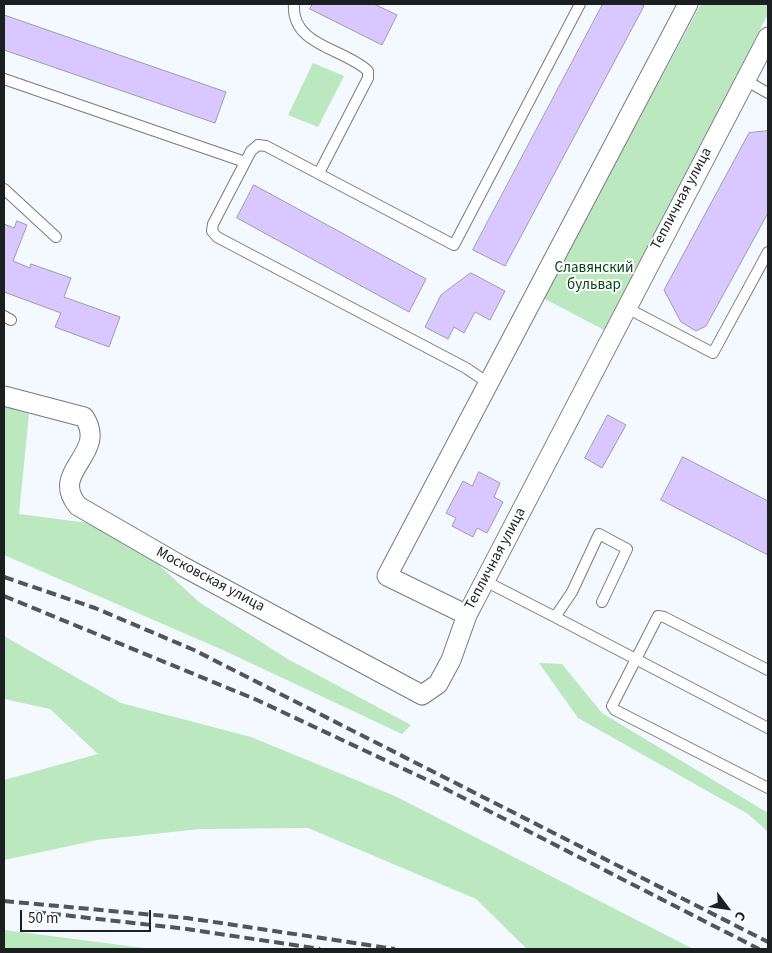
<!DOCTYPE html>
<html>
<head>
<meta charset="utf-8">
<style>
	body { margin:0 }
	#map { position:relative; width:772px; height:953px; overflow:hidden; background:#f3f9fe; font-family:"Source Sans 3",sans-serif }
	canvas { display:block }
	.frame { position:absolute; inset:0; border:5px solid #1c1f20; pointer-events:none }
	.north { position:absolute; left:702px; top:883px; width:50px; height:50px; -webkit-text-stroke:4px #fff; paint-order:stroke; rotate:121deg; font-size:14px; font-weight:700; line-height:20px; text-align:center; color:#1c1f20 }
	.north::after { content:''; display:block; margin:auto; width:18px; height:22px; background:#1c1f20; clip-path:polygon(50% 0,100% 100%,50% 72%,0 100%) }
	.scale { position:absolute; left:20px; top:910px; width:131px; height:22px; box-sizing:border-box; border:2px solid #1c1f20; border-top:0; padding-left:6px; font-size:15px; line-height:18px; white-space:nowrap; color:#1c1f20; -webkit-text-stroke:4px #fff; paint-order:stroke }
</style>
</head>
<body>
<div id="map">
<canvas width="772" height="953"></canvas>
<div class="frame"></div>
<div class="north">С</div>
<div class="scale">50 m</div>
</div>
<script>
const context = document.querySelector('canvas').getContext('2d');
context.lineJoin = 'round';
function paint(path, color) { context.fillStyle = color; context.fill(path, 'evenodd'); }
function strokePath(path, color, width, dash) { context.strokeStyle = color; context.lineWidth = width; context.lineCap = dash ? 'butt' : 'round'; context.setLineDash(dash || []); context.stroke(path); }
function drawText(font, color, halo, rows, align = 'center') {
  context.font = font + ' "Source Sans 3",sans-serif'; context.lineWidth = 4; context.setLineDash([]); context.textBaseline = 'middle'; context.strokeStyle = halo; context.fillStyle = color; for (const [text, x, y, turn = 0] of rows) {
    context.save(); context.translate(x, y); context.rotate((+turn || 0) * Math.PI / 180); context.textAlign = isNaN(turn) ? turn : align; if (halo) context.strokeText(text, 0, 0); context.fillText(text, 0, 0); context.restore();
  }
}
paint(new Path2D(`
	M701 4H768V14L606 331 543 298Z
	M313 63 344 76 318 127 288 115Z
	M4 405 29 414 19 514 88 523 145 552 199 602 286 658 411 725 402 734 225 651 4 555Z
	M4 636 121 703 251 737 395 796 693 949H527L476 899 308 828 200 829 97 840 4 860V780L98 754 50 709 4 699Z
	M539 663 562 664 602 713 768 813V832L748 814 578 718Z
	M4 930 152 949H4Z`), '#bbe8be');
const building = new Path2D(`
	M313 4H374L397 15 382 45 310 9Z
	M603 4H640L644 6 505 266 473 250Z
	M4 15 226 92 215 123 4 50Z
	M768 131V213L706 326 696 331 681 322 664 290 749 133Z
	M254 185 426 279 409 312 237 218Z
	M17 221 27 225 13 261 30 268 31 264 71 278 64 297 120 317 109 347 55 327 61 313 4 292V224L14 228Z
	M471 273 505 291 490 320 475 312 464 333 454 327 448 339 425 327 441 295Z
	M608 415 626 425 602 468 585 458Z
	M683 457 768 501V555L661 500Z
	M479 472 500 483 494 497 503 502 487 533 477 528 473 537 452 526 456 518 446 513 463 481 472 486Z`);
paint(building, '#d8c8ff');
strokePath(building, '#9e9ca3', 1);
const lane = new Path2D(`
	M294 4C291 46 344 48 368 71V78L319 173
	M4 79 245 162
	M745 80 768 93
	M4 189 56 237
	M625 307 713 353 768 252
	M4 316 11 320
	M488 383 466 368 217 237 212 231 213 224 251 151 258 145 266 146 454 245 580 4
	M485 581 555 617 572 592 599 534 627 549 602 602
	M555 617 768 728
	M768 670 664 617 658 616 612 706 615 710 768 788`);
const street = new Path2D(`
	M688 4 387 576 467 615 768 37
	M4 396 84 417C109 454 48 471 78 506L180 565 422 695 438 684 451 660 467 615`);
strokePath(lane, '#767b80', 12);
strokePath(street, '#767b80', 21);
strokePath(lane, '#fff', 10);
strokePath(street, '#fff', 19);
strokePath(new Path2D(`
	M4 577 95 608 194 650 768 942
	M4 596 257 700 438 785 759 949
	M4 901 187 918 395 949
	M36 912 187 929 320 949`), '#515557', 4, [10, 5]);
drawText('15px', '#1c1f20', '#fff', [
	["Тепличная улица",682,199,-62],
	["Тепличная улица",496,559,-62],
	["Московская улица",210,580,28]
]);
drawText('15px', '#004413', '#fff', [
	["Славянский",594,269],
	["бульвар",594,286]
]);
</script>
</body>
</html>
